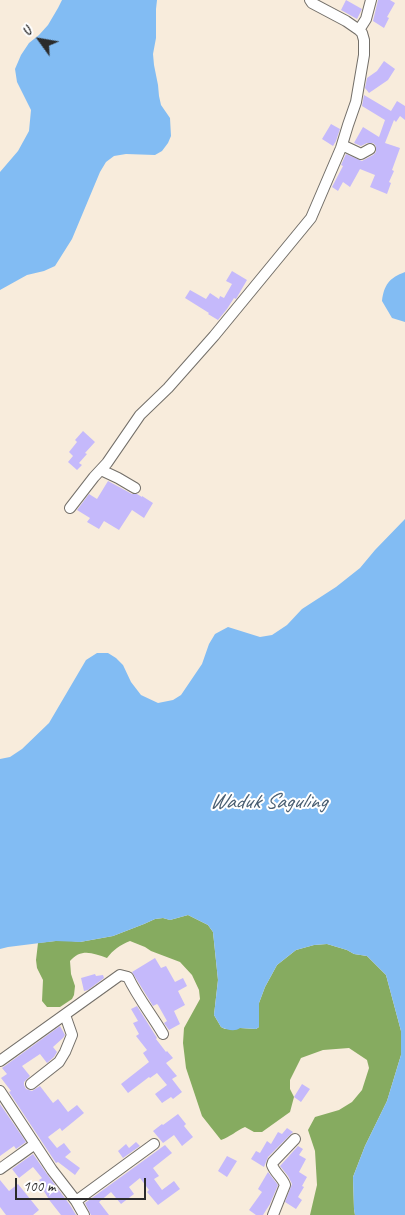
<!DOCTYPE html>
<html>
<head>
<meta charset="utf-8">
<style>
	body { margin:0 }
	#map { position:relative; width:405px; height:1215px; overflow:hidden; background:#f8ecdc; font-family:Caveat,sans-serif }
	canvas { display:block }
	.north { position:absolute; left:15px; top:15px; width:50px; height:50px; -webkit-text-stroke:4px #fff; paint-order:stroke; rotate:302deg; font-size:14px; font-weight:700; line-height:20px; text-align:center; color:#2b2b2b }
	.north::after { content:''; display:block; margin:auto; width:18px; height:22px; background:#2b2b2b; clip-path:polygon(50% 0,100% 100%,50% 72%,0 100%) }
	.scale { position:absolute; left:15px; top:1178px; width:131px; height:22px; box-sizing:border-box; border:2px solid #2b2b2b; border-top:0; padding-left:6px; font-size:15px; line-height:18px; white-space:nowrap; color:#2b2b2b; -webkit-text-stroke:4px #fff; paint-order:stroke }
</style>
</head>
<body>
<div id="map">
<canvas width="405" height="1215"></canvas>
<div class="north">U</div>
<div class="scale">100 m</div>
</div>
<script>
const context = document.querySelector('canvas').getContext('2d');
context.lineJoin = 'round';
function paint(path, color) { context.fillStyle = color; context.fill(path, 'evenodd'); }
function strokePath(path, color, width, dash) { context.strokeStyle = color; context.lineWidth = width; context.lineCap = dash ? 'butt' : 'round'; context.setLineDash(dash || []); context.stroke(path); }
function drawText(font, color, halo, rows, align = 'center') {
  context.font = font + ' Caveat,sans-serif'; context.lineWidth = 4; context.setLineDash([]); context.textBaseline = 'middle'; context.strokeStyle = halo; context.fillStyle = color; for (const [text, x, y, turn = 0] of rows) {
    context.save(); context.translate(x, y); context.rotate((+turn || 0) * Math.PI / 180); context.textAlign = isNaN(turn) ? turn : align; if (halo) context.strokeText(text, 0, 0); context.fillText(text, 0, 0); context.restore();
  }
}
paint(new Path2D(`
	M188 915 208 925 213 932 218 980 214 1015 221 1027 225 1029 240 1028 256 1029 259 1027V1003L265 987 277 965 296 950 314 945 327 944 347 950 354 954 367 956 386 975 401 1031V1055L387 1101 365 1146 353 1177 354 1209 355 1215H310L317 1185 315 1151 308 1130 315 1117 339 1110 352 1102 362 1090 369 1068 367 1060 349 1048 323 1050 301 1058 290 1080V1089L294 1097 290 1112 262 1132H254L245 1127C236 1131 230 1137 221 1140L202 1116 186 1068 183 1043 184 1028 200 999 199 990 192 975 180 962 151 951 145 947 130 941C120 945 113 950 107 958 93 953 81 948 70 961L71 974 75 986 74 995 72 999 60 1007H47L42 1001 43 980 37 968 36 960 38 943 64 940 80 942 113 936 144 924 155 919 163 918 170 920Z`), '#86ab60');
paint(new Path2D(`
	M62 0H157L156 9V38L153 54 154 65 158 85 159 96 161 105 170 118 171 136 168 143 162 151 155 155 126 154 114 156 106 162 100 172 72 239 55 266 44 271 27 275 0 290V172L18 151 29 131 31 110 17 82 15 69 21 55 29 43 39 35 48 25 58 8Z
	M405 272V322L392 318 382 301C384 285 389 278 405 272Z
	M405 519V1215H355L354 1209 353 1177 365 1146 387 1101 401 1055V1031L386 975 367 956 354 954 347 950 327 944 314 945 296 950 277 965 265 987 259 1003V1027L256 1029 240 1028C235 1032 227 1030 221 1027L214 1015 218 980 213 932 208 925 188 915 170 920 163 918 155 919 144 924 113 936 80 942 56 941 8 947 0 949V759L10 757 22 749 49 723 86 660 97 653H108L116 658 123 665 131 682 141 695 158 703 173 700 181 695 202 664 209 644 215 634 228 627 260 637 272 635 287 625 302 609 336 587 360 568 375 550Z`), '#82bcf3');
paint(new Path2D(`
	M346 0 362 9 357 19 341 10Z
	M378 0H390L395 3 387 17 389 18 384 28 373 21Z
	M384 61 395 69 388 80 369 93 365 88 367 78 377 71Z
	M364 95 391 111 397 101 405 106V120L400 116 396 122 394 120 385 143 400 148 392 170 394 171 389 182 391 183 387 194 370 187 375 175 360 169 350 187 343 182 338 191 332 187 343 166 341 165 346 154 362 161 373 155 376 152V146L373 143H367L361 146 354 143 363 127 379 137 385 120 362 106Z
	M331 124 340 129 336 141 333 146 322 139Z
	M232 271 247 280 236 299 234 298 227 309 218 320 208 314 209 313 185 298 190 290 206 299 210 293 219 299 220 296 224 298 232 284 226 281Z
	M83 431 95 442 85 453 87 454 79 463 82 465 77 470 68 462 73 456 69 452 77 442 75 440Z
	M108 481 132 494H137L142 497V496L153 503 144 518 132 510 119 530 104 521 99 529 87 522 90 518 77 510 89 494 97 499Z
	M155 958 161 968 166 966 175 982 183 978 187 986 178 991 185 1005 174 1011 180 1024 169 1030 164 1023 167 1021 158 1005 157 1004 153 1006 132 972Z
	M95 974 96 976 103 975 104 978 88 990 84 991 81 978Z
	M137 1006 157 1038 156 1039 166 1052 167 1051 173 1058 166 1063 177 1076 172 1079 182 1092 173 1099 171 1097 162 1103 155 1094 167 1085 157 1073 150 1078 149 1077 128 1093 121 1084 149 1062 143 1053 147 1050 136 1036 139 1034 133 1023 138 1021 131 1009Z
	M60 1026 65 1035 63 1038 53 1047 57 1052 54 1057 47 1063 40 1054 22 1066 30 1076 24 1082V1085L26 1089 32 1091 40 1086 53 1103 58 1099 68 1112 77 1105 84 1113 62 1131 60 1128 48 1137 57 1148 64 1143 71 1152 65 1157 80 1168 75 1175 58 1162 56 1163 9 1092 11 1091 1 1078 7 1074 2 1068Z
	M302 1084 310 1089 301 1102 294 1097Z
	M0 1104 26 1142 16 1149 14 1146 0 1156Z
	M178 1114 186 1124 184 1126 193 1137 182 1146 174 1135 163 1143 153 1131 162 1124 163 1125Z
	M287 1128 293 1132 268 1157 264 1167 251 1159 256 1151 260 1153 267 1141 271 1144 278 1132 282 1134Z
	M136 1142 140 1146 123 1158 118 1151 126 1144 129 1148Z
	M165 1145 172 1153 153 1168 159 1176 154 1179 162 1190 174 1181 180 1189 158 1205 147 1192 149 1190 140 1178 129 1187 134 1194 121 1204 111 1192 99 1202 109 1215H91L85 1203Z
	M298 1146 303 1149 299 1155 306 1159 299 1172 307 1177 302 1186 304 1187 298 1197 302 1200 296 1209 285 1202 292 1184 288 1176 280 1166Z
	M33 1154 47 1174 70 1205 76 1215H61L50 1201 42 1188 44 1187 39 1180 42 1178 33 1167 19 1178 12 1169Z
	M227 1156 237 1161 227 1177 218 1171Z
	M268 1172 278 1185 270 1204 263 1215H256L249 1210 262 1192 258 1189Z
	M0 1180 9 1191 18 1184 39 1210 33 1215H6L0 1207Z`), '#c5b9fb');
const street = new Path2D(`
	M359 30 366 19 371 0
	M342 145 361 154 370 149
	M101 470 118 478 135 488
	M70 508 94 477 107 463 140 415 168 388 214 336 311 218 341 148 348 125 356 102 364 55V40L362 33 359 30 346 21 312 3 310 0
	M0 1061 120 975 128 977C138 998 152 1015 163 1034
	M31 1084 59 1062 65 1052 72 1035 65 1015
	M0 1091 52 1170 76 1201 84 1215
	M0 1169 35 1144
	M76 1201 154 1144
	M273 1215 285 1185C282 1177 275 1173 272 1165L273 1162 295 1139`);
strokePath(street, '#736f69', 12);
strokePath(street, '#fff', 10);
drawText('italic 22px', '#495e71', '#fff', [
	["Waduk Saguling",268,802]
]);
</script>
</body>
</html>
